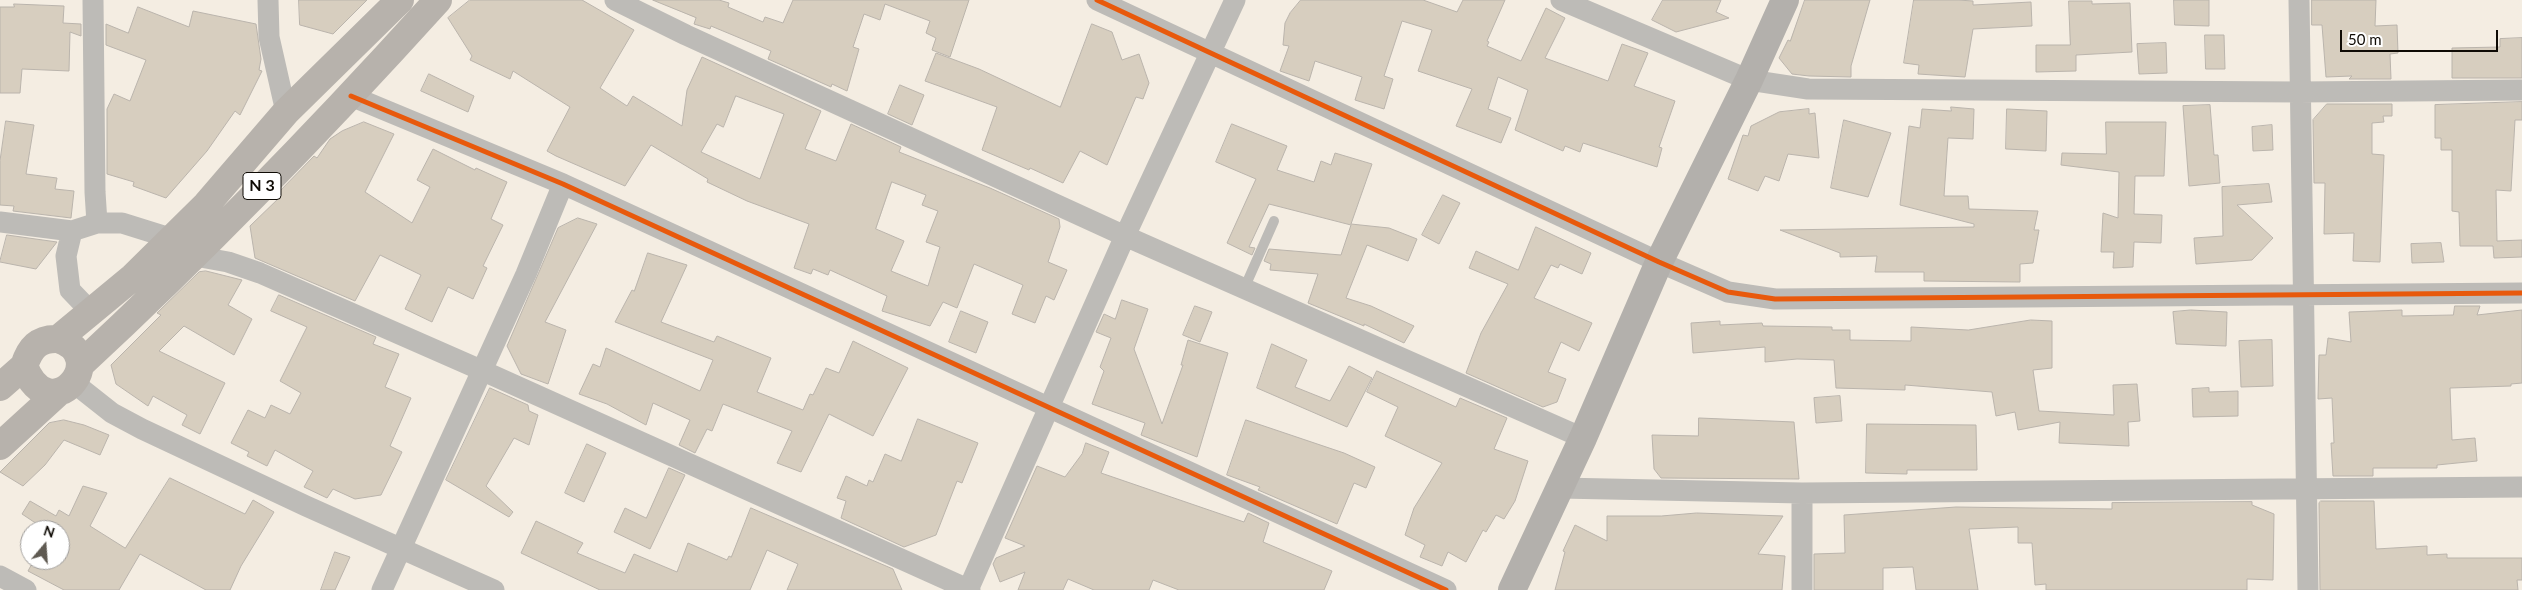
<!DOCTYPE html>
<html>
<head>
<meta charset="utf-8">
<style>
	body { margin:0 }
	#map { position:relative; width:2522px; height:590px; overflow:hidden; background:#f4ede2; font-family:Lato,sans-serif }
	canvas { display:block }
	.north { position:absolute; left:20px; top:520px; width:50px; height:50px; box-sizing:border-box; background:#fff; border:1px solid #9f9d9b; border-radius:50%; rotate:18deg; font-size:14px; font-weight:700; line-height:20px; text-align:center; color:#0f0b05 }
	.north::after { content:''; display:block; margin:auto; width:18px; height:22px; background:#5f5a52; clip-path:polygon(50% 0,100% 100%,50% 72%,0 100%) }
	.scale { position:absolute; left:2340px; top:30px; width:158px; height:22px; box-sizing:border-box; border:2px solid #0f0b05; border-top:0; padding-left:6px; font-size:15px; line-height:18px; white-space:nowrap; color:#0f0b05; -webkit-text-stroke:4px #fff; paint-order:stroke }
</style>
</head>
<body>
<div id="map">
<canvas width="2522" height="590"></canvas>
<div class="north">N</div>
<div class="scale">50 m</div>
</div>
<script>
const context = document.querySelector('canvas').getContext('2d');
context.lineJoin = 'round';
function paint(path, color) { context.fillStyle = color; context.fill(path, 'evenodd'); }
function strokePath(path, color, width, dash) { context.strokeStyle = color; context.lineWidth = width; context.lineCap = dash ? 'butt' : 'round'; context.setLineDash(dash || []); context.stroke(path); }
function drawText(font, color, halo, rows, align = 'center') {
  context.font = font + ' Lato,sans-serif'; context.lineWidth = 4.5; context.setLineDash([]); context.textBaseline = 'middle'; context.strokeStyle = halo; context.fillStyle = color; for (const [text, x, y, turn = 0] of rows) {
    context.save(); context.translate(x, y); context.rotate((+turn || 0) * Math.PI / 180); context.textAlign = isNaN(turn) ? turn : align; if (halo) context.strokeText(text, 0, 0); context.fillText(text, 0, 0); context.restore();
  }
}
const building = new Path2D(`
	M299 0H367L333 34 300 25Z
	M470 0H582L634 30 600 88 627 106 633 96 682 126 687 90 702 57 821 111 805 149 836 161 851 124 901 147 899 152 990 188 1059 219 1060 227 1048 262 1067 270 1054 300 1046 296 1035 323 1012 314 1023 285 974 264 957 308 943 302 930 326 882 311 887 296 830 270 828 275 813 269 811 274 794 268 809 224 747 201 707 182 708 179 651 145 625 186 556 156 547 151 570 107 513 71 510 79 470 60 472 56 448 18ZM736 96 784 114 760 179 701 152 717 124 723 127ZM892 182 926 195 922 205 938 211 926 242 940 247 928 286 891 271 904 241 876 229Z
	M653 0H719L729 3 728 7 763 22 765 17 783 23 793 0H969L950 57 932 50 936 38 926 33 930 21 885 4 880 20 864 14 853 47 859 49 847 91 832 84 831 87 768 59 771 51 711 26 710 29 694 24 696 18Z
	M1301 0H1423L1457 12 1463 0H1505L1487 41 1489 42 1487 46 1521 61 1546 8 1565 18 1545 58 1608 81 1622 44 1648 53 1634 86 1675 101 1659 147 1662 148 1657 167 1583 143 1580 152 1565 146 1563 151 1515 130 1528 90 1498 77 1488 109 1511 118 1501 143 1456 126 1472 89 1418 71 1432 30 1402 21 1384 76 1393 79 1384 109 1355 100 1362 77 1315 61 1309 81 1280 71 1289 46 1283 45 1285 23 1290 13Z
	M1663 0H1721L1716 12 1729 18 1676 32 1652 20Z
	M1805 0H1870L1851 66V77L1809 76 1792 74 1779 58 1788 40 1790 41Z
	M1914 0H1958L1973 1V5L2031 2 2032 26 1973 29 1965 77 1918 74 1919 65 1904 63Z
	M2174 0H2209V26L2175 25Z
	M2312 0H2376L2375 26 2397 25 2398 53 2390 54 2391 79H2349L2352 76 2326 77 2322 25H2312Z
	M2069 1H2092V4L2130 3 2132 52 2076 55V71L2036 72V45H2070Z
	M14 4 64 6 63 23 81 24V36L70 32 69 71 22 69 20 93H0V7H14Z
	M138 7 189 27 193 11 256 24 261 59 259 70 262 71 240 115 235 111 207 151 166 198 133 186 134 182 107 174V109L114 94 130 101 146 60 106 45V24L128 33Z
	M1092 24 1112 32 1122 60 1139 54 1149 83 1143 99 1136 97 1107 165 1080 151 1063 183 1030 168 1029 170 982 150 997 107 925 81 936 53 979 69 1060 107Z
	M2205 35H2224L2225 69H2206Z
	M2522 38V78H2452V48L2500 47V39Z
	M2166 43 2167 73 2139 74 2137 44Z
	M429 74 474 96 468 112 421 91Z
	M900 85 924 95 912 125 888 114Z
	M2522 102V120H2515L2511 191 2496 190 2497 241 2522 240V257L2494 258 2493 246H2460L2459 212 2452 211V150H2441V138H2435V105Z
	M2327 104H2392V116H2383L2384 122 2372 123V154L2384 155 2380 262 2353 261 2354 233 2324 234 2325 183H2314L2313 120Z
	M2210 105 2214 155H2218L2220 183 2189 186 2183 106Z
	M1951 107 1974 109 1973 139 1948 138 1944 196H1968L1969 209 2038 211 2034 230H2039L2033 263 2020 264V282L1924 281V272H1875L1877 256 1840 257V253L1780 230 1974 227V224L1900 205 1909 126 1920 128 1922 109 1951 111Z
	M1809 109V114L1815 113 1819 158 1788 154 1779 181 1765 176 1758 191 1728 179 1743 135 1748 136 1751 126 1779 112Z
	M2007 109 2047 111 2046 151 2006 149Z
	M1844 120 1891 133 1868 197 1831 188Z
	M6 121 34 125 26 174 57 178 55 189 74 191 71 218 13 211 14 206 0 205V161Z
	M364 122 394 134 365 192 412 223 430 187 417 180 433 149 475 170 476 168 507 182 491 219 503 225 483 266 487 268 473 299 448 287 432 322 405 309 421 275 380 255 355 301 255 258 250 226 281 196 277 194 314 156 317 158 330 139 342 131Z
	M2106 122H2166L2164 176H2135L2134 214 2162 215 2161 243 2134 242 2133 267 2113 268 2114 252H2101L2103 213 2118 218 2119 172 2061 165 2062 153 2106 154Z
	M1232 124 1287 146 1277 170 1314 182 1321 161 1331 165 1335 153 1372 164 1351 224 1389 228 1417 239 1408 261 1367 245 1346 298 1371 306 1414 326 1404 343 1364 324V326L1308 303 1318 274 1270 270 1271 264 1264 261 1269 249 1341 255 1351 225 1269 204 1249 247 1255 248 1252 255 1227 243 1256 179 1216 162Z
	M2272 125 2273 150 2253 151 2252 127Z
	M2269 184 2272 202 2237 205 2273 238 2252 260 2196 264 2194 238 2223 236 2222 187Z
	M1443 195 1460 203 1439 244 1422 235Z
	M578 218 597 224 545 322 566 330 548 384 521 374 507 346 558 228Z
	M1536 227 1591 253 1582 274 1560 264 1558 268 1551 265 1534 298 1592 323 1579 351 1561 342 1548 372 1566 379 1557 402 1543 407 1466 373 1481 333 1508 284 1469 268 1476 251 1518 270Z
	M7 235 57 242 36 269 0 262Z
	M2441 243 2444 262 2412 263 2411 244Z
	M648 253 687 265 661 322 714 342 717 336 771 358 757 392 803 410 810 394 813 395 826 368 839 373 853 341 908 368 873 436 829 414 801 472 777 463 792 431 723 404 712 431 707 429 695 453 679 445 690 420 653 403 646 425 607 404 579 394 593 364 600 367 606 348 700 391 713 360 615 322 632 290 634 291Z
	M206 271 242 280 228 305 252 319 234 355 184 326 159 351 225 383 200 434 182 425 187 415 153 396 148 406 116 384 111 365 161 315 157 313 199 272Z
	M279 295 376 337 373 344 399 354 385 387 411 398 390 446 402 452 381 495 355 499 333 489 327 498 304 487 313 471 275 450 267 466 247 456 249 452 231 443 248 410 265 418 271 405 290 414 301 393 280 381 307 327 271 311Z
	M1122 300 1148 309 1134 349 1162 424 1183 365H1181L1188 340 1228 353 1197 457 1141 435 1145 423 1092 404 1104 371 1100 367 1111 338 1096 332 1104 314 1115 319Z
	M1195 306 1212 312 1200 342 1183 335Z
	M2455 306H2480L2477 315 2522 310V383L2511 384V386L2450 388 2452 440 2475 438 2477 461 2437 465V468H2373V476H2333L2331 443H2334L2332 398 2318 399 2319 355H2326L2328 338 2351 342 2349 312 2402 310V316L2453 315Z
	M2191 310 2227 312 2226 346 2176 344 2173 312Z
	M961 311 988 322 976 353 949 342Z
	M2031 320 2052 321V368L2033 370 2039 411 2114 415 2113 385 2137 384 2140 421 2128 422 2129 446 2059 443 2060 422 2018 430 2015 412 1996 416 1992 392 1905 385V390L1836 388 1834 360 1797 359 1765 362V347L1693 353 1691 323 1720 321V325L1762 323 1763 326 1832 327V330H1850V340L1911 341V327L1968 330Z
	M2272 340 2273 386 2241 387 2239 341Z
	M1272 344 1307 360 1295 387 1330 401 1349 366 1372 378 1347 427 1257 388Z
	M1377 371 1456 407 1460 398 1507 418 1494 449 1528 461 1515 501 1504 519 1496 515 1486 532 1483 530 1466 562 1448 552 1442 566 1420 557 1425 545 1405 535 1414 508 1442 463 1385 436 1398 407 1367 392Z
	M490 388 528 405 529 411 538 415 529 445 514 438 486 486 513 512 509 517 446 480Z
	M2209 388V392L2238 391V416L2193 417 2192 389Z
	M1840 396 1842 421 1816 423 1814 398Z
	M1699 418 1794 422 1799 479 1661 478 1654 469 1652 435 1698 436Z
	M918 419 978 443 962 483 957 481 936 535 904 547 841 518 846 501 837 498 846 476 867 486 869 480 873 482 885 454 901 461Z
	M64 420 84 425 109 435 100 455 64 440 45 465 23 486 0 472 49 423Z
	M1246 420 1344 453 1375 467 1366 488 1354 483 1337 524 1258 490 1260 487 1227 475Z
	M1867 424 1976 425 1977 470H1907V474L1866 473Z
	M1086 443 1109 452 1101 473 1244 522 1248 513 1269 523 1263 542 1332 571 1324 590H1179L1153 580 1149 590H1094L1068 579 1063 590H1018L1025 572 1000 582 993 564 996 558 1025 546 1005 538 1037 466 1065 477 1082 454Z
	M587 444 606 453 584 502 565 493Z
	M669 468 685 475 650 549 614 532 625 508 646 518Z
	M170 478 245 514 253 500 274 512 241 566 230 590H206L140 554 119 590H64L28 571 34 560H60V530H46L22 514 30 501 56 516 59 510 69 516 83 486 107 493 90 526 125 548Z
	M2321 501H2374L2376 549 2427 546V555L2447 554V558H2522V580H2517L2518 590H2320L2319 503Z
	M2252 502V505L2274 514 2273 580 2247 579V590H2046V584L2035 585 2032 543H2018V527L1969 529 1978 590H1916L1913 567 1883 568V590H1814V554L1845 553 1844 515 1956 507 2112 509V503Z
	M751 508 893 569 902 590H787L798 564 767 550 750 590H600L521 553 536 521 583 543 577 553 625 573 634 554 677 572 688 543 727 560 729 556 731 557Z
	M1697 513 1783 516 1758 554 1785 556 1782 590H1555L1565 552 1563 551 1575 525 1607 541V516H1661Z
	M335 552 350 557 335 590H321Z`);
paint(building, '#d7cebf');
strokePath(building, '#bab4ac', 1);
strokePath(new Path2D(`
	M1244 289 1274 221`), '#bdbbb7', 10);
strokePath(new Path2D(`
	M93 0 95 192 97 223
	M268 0 269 37 286 112
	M615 0 686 35 1125 236 1583 438
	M1097 0 1659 262 1728 292 1775 299 2522 293
	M1561 0 1749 80 1808 89 2299 92 2522 90
	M2299 0 2308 590
	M351 96 563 184 1446 590
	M0 222 72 231 97 223H122L170 238
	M72 231 66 256 70 290 92 313
	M195 256 228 262 260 273 481 370 970 590
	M74 383 112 413 142 429 306 506 494 590
	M1560 488 1802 493 2522 487
	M0 576 26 590
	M382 590 526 274 563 184
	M968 590 1125 236 1235 0
	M1802 590V493`), '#bdbbb7', 21);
strokePath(new Path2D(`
	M1512 590 1583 438 1659 262 1749 80 1785 0`), '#b3b0ac', 28);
strokePath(new Path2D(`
	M58 339C113 357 50 432 24 366 30 348 38 338 58 339L133 277 206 205 286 112 400 0
	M80 365C205 249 324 126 438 0
	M0 387 24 366
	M0 446 59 392`), '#b7b2ac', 28);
strokePath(new Path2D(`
	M1097 0 1659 262 1728 292 1775 299 2522 293
	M351 96 563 184 1446 590`), '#e8590c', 5);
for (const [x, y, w] of [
	[262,186,38]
]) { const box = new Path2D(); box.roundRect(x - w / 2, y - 13.5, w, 27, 4); context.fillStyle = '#fff'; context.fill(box); strokePath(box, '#0f0b05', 1); }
drawText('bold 16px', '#0f0b05', null, [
	["N 3",262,186]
]);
</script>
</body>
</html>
